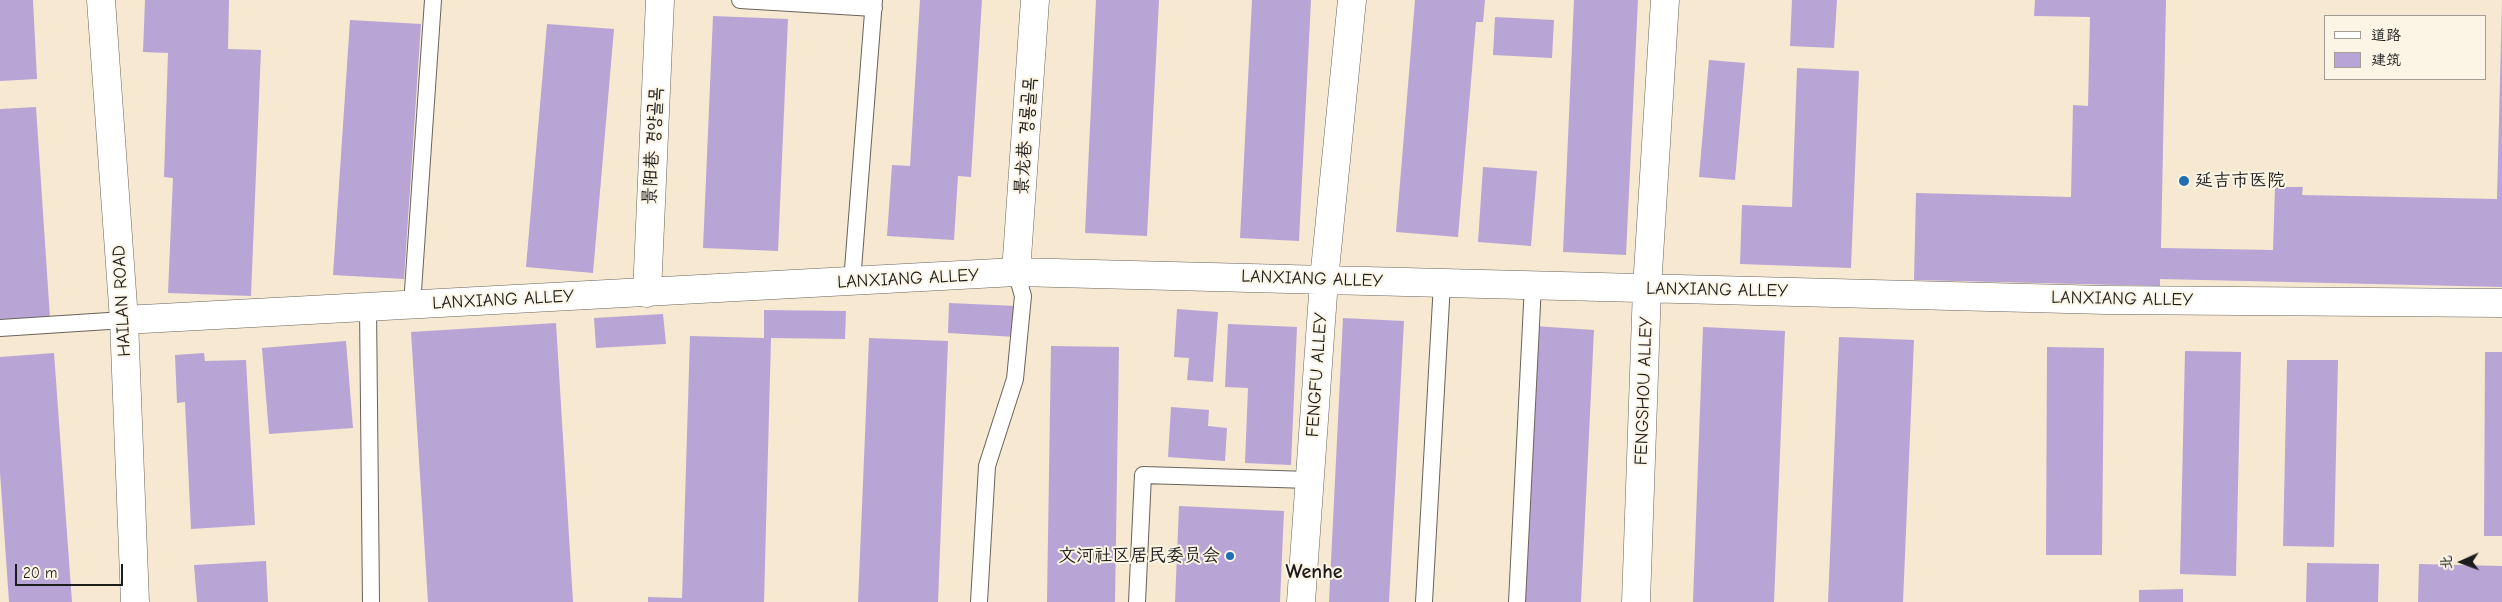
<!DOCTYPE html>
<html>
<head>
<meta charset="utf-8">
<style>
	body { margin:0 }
	#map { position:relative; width:2502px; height:602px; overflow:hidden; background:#f7e8d1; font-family:"Comic Neue","LXGW WenKai TC",sans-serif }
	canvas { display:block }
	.legend { position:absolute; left:2324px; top:15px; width:162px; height:65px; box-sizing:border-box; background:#fcf5e5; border:1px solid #a29e95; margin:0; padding:6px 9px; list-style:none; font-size:15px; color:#1c1c1c }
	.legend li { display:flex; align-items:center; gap:10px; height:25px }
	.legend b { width:25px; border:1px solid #a29e95 }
	.north { position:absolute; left:2437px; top:537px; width:50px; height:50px; -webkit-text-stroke:4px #fcf5e5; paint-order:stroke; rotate:268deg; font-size:14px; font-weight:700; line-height:20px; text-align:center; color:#1c1c1c }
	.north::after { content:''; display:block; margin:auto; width:18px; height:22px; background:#1c1c1c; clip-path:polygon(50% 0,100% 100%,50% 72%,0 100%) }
	.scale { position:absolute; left:15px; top:564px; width:108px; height:22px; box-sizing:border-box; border:2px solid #1c1c1c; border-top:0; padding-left:6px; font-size:15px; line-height:18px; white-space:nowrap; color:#1c1c1c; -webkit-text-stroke:4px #fcf5e5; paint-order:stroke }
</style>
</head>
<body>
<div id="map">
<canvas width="2502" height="602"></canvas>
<ul class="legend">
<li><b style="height:6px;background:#fff"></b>道路</li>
<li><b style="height:14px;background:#b9a4d6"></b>建筑</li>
</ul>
<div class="north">北</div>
<div class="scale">20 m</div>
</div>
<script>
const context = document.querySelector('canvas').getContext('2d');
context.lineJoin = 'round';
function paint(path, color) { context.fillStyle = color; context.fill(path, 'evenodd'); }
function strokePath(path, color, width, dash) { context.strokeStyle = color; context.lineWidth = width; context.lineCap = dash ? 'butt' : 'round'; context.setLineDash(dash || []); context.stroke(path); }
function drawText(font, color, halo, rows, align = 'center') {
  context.font = font + ' "Comic Neue","LXGW WenKai TC","Poor Story",sans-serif'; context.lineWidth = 4; context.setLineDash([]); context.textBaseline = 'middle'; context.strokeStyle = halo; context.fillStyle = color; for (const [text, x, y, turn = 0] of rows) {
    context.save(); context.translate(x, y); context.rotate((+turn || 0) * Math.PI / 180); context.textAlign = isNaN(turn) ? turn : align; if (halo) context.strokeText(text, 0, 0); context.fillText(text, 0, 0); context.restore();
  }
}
paint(new Path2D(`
	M0 0H33L37 79 0 81Z
	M145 0H229L228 49 261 50 251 296 168 293 173 178 164 177 168 53 143 52Z
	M920 0H982L971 177 958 176 954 240 887 236 892 165 910 166Z
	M1096 0H1159L1147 236 1085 233Z
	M1252 0H1311L1299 241 1240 238Z
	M1415 0H1485L1483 22H1476L1458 237 1396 232Z
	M1574 0H1638L1626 255 1563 252Z
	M1792 0H1837L1834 48 1790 46Z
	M2035 0H2166L2161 248 2273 250 2275 187H2303L2302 195 2497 199 2502 0V287L2160 279V286L1914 280 1916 193 2071 197 2073 105 2088 106 2090 17 2034 16Z
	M713 16 788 19 778 251 703 248Z
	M1495 17 1554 20 1552 58 1493 55Z
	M350 20 421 24 404 279 333 275Z
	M547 24 614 29 593 273 526 267Z
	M1709 60 1745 63 1735 180 1699 177Z
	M1797 68 1859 71 1851 268 1740 264 1742 205 1792 207Z
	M36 107 50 318 0 321V109Z
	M1483 167 1537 171 1531 246 1478 242Z
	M949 303 1017 306 1016 337 948 333Z
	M1177 309 1218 312 1213 382 1187 380 1189 358 1174 357Z
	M764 310 846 311 845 339 771 338 764 602H648V597L682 598 690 336 764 338Z
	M663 314 666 344 596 348 594 318Z
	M1343 318 1404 321 1389 602H1329Z
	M556 323 573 602H428L411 332Z
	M1228 324 1297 327 1291 465 1245 463 1248 388 1225 387Z
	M1534 326 1594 330 1581 602H1520Z
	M1703 327 1785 331 1774 602H1693Z
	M1839 337 1914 340 1903 602H1828Z
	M869 338 948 341 938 602H858Z
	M346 341 353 428 269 434 262 348Z
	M1051 346 1119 347 1115 602H1047Z
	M2047 347 2104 348 2102 555H2046Z
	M2185 351 2241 352 2236 576 2180 574Z
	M2485 352H2502V536H2484Z
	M54 353 72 602H9L0 472V357Z
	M204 353 205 361 246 360 255 525 191 529 185 402 177 403 175 355Z
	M2287 360H2338L2334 547 2283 546Z
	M1171 407 1209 410 1208 426 1227 428 1225 461 1168 457Z
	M1179 506 1284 511 1280 602H1175Z
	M266 561 268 602H197L194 565Z
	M2307 563 2379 564 2378 602H2306Z
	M2419 564 2502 566V602H2418Z
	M2183 589V602H2139V590Z`), '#b9a4d6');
const service = new Path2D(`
	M740 0 874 8
	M852 282 874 0
	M412 305 433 0
	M368 307 371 602
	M0 328 124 320
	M979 602 987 466 1015 379 1023 296 1016 272
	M1137 602 1143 475 1310 480
	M1424 602 1442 283
	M1517 602 1533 285`);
const minor = new Path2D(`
	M1016 272 1035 0
	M647 293 660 0
	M124 320 1016 272 2106 300 2502 303
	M1301 602 1324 280 1352 0
	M1636 602 1647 288 1665 0`);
const tertiary = new Path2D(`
	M101 0 124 320 135 602`);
strokePath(service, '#69635b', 18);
strokePath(minor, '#69635b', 29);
strokePath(tertiary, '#69635b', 29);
strokePath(service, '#fff', 16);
strokePath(minor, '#fff', 28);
strokePath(tertiary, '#fff', 28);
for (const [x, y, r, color] of [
	[2184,181,6,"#1f6fb2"],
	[1230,556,5,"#1f6fb2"]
]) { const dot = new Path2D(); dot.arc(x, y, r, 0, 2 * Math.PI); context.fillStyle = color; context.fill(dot); strokePath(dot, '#fcf5e5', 2); }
drawText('18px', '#1c1c1c', '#fcf5e5', [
	["景龙巷 경룡골목",1026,136,-86],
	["景阳巷 경양골목",653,146,-87],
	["LANXIANG ALLEY",908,279,-3],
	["LANXIANG ALLEY",1312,279,2],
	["LANXIANG ALLEY",1717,290,1],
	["LANXIANG ALLEY",2122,299,1],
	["LANXIANG ALLEY",503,300,-3],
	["HAILAN ROAD",122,301,-93],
	["FENGFU ALLEY",1317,375,-86],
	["FENGSHOU ALLEY",1644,391,-88]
]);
drawText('18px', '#1c1c1c', '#fcf5e5', [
	["延吉市医院",2195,181],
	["文河社区居民委员会",1220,556,"right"]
], 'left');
drawText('bold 20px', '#1c1c1c', '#fcf5e5', [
	["Wenhe",1314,572]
]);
</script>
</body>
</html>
